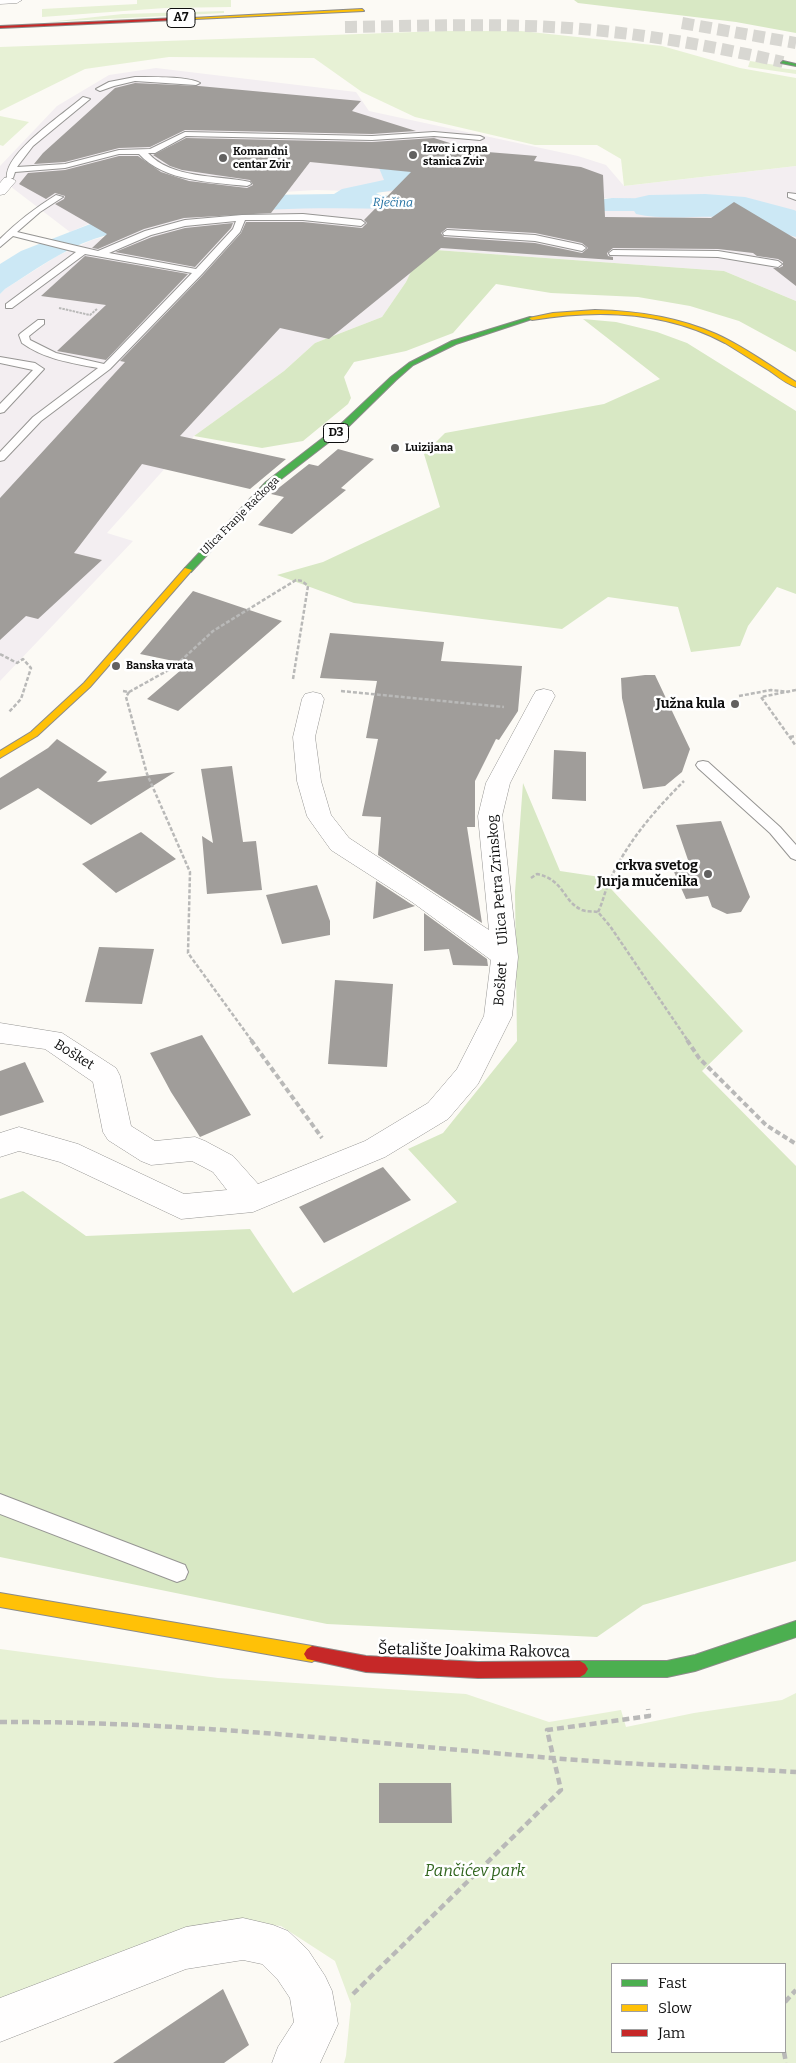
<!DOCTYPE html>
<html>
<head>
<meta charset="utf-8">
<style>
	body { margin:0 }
	#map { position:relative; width:796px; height:2063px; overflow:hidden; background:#fcfaf5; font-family:Bitter,serif }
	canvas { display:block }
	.legend { position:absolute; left:611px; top:1963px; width:175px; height:90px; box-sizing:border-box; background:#fff; border:1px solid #9f9f9f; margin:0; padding:6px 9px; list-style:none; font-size:15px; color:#0f0f0f }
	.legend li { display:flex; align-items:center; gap:10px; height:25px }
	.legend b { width:25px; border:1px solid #9f9f9f }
</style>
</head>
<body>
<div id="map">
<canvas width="796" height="2063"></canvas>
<ul class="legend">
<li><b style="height:6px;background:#4caf50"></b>Fast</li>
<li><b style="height:6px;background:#ffc107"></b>Slow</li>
<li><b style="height:6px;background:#c62828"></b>Jam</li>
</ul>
</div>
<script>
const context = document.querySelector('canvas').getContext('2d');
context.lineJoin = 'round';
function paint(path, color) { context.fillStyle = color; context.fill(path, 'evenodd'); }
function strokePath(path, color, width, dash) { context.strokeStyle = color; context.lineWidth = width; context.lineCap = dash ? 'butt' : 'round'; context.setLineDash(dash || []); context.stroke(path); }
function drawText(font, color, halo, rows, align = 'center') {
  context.font = font + ' Bitter,serif'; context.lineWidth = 5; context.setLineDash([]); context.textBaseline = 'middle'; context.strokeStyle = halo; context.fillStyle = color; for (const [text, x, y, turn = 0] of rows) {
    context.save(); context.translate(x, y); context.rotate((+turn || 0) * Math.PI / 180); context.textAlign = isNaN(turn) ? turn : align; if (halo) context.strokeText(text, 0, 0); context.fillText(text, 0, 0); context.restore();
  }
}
paint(new Path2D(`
	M156 68 356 92 369 111 578 156 606 165 624 186 796 166V301L724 271 422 249 406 282 382 317 315 343 284 371 194 436 107 533 133 541 0 681V294L5 289 57 256 92 240 181 218 261 208 631 199 316 190 218 196 100 219 70 232 6 183 0 182V166L57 106 109 75Z`), '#f3eef1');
paint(new Path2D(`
	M137 0H231V7L165 8 42 17V9L137 4Z
	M224 11V13L48 22 123 14Z
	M442 31H521L662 46 740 68 796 78V166L624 186 621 159 597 145H535L415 117 362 92 314 58 169 57 85 69 0 111V47Z
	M750 61 782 66 780 68 796 70V74L748 67Z
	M0 116 29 122 3 146 0 145Z
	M0 1649 218 1678 466 1694 549 1722 621 1710 626 1727 694 1713 782 1700 796 1693V2063H344L346 2056 351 2004 335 1961 281 1926 220 1920 131 1962 0 2033ZM612 1964H785V2052H612Z`), '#e7f1d5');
paint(new Path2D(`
	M574 0H796V33L736 22 578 3Z
	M422 249 724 271 796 301V352L739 321 690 306 638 297 551 293 496 284 453 333 406 351 354 362 344 377 351 398 348 404 303 441 262 448 194 436 284 371 315 343 382 317 406 282Z
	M583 319 616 322 657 332 687 343 796 411V594L777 587 748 626 740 646 691 652 678 607 608 597 562 629 354 603 277 575 323 562 440 507 424 454 445 433 604 404 660 379Z
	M523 783 560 871 600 877 743 1031 702 1071 796 1166V1561L643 1605 597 1637 327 1624 0 1557V1199L23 1191 86 1236 250 1229 293 1293 457 1202 408 1149 443 1133 517 1041 515 892Z`), '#d8e8c4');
paint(new Path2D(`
	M379 168H469L408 188 376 193 380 195 435 200 584 202 612 198 710 199 725 203 731 211C637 211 544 211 451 210 331 208 209 201 94 239 62 250 33 271 5 289L0 294V264L21 251 98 221 263 195 334 194 342 189 384 180Z`), '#cce8f5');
paint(new Path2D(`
	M705 194 745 197 794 210 796 211V237C778 233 764 221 745 219 709 213 671 222 636 214L631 206 636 198 649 195Z`), '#cce8f5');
paint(new Path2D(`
	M135 83 199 86 361 101 352 111 416 131 372 134 185 130 150 147 119 148 65 162 34 164 43 153 115 88Z
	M186 138 372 142 434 138 475 151 537 156 534 161 581 167 603 175 605 217 711 218 734 202 796 239V286L773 268H779L783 266V262L778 259 757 256 753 253 718 249 613 248 607 253 608 256 613 257V260L441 248 329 339 280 328 180 436 286 459 250 489 142 464 74 553 102 560 38 619 26 616 0 640V498L125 362 120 361 203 275 241 233 246 222H303L362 228 367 223 364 220 411 172 310 162 271 213 184 218 144 229 98 249 92 248 107 234 55 204 64 199 65 196 55 193 46 199 19 184 28 173 65 170 119 156H138L161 172 189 181 247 188 253 185 250 180 182 170 170 166 153 155ZM447 228 535 233 582 243 588 248 582 253 535 243 444 237 441 233Z
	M233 223 231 228 195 267 115 252 152 237 185 228Z
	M85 256 188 274 106 360 57 351 106 305 41 296Z
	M338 449 374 459 341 488 346 490 292 534 258 525 284 497 271 494 309 464 318 466Z
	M193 591 282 621 178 711 147 699 188 664 140 654Z
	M330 633 444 642 441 661 522 666 518 711 499 740 496 739 475 781V827H467L482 923 378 855 381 817 362 816 378 739 366 738 377 681 320 678Z
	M645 675H655L690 749 682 772 665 786 643 789 622 698 621 678Z
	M57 739 107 772 97 782 175 772 91 825 38 788 0 810V778L48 748Z
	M554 750 586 752V801L552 799Z
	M232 766 243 842 256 841 262 890 207 894 202 836 213 843 201 769Z
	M721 821 750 897 741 912 727 914 712 907 708 896 686 899 670 863 688 860 676 825Z
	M141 832 176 859 116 893 82 864Z
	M376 881 411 904 415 906 373 919Z
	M317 885 330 921V935L282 944 266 895Z
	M424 913 487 959 488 966 453 965 449 949 424 951Z
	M99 947 154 949 142 1004 85 1002Z
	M335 980 393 984 387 1067 328 1064Z
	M202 1035 251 1115 200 1137 171 1092 150 1053Z
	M25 1062 44 1102 0 1116V1071Z
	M383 1167 411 1200 324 1243 299 1207Z
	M379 1783H451L452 1823H379Z
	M223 1989 249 2045 224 2063H113Z`), '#a09d9a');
strokePath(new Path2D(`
	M682 23 796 43
	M345 27C420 26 495 23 569 28 641 33 712 46 783 62`), '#d8d7d2', 12, [12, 6]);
const lane = new Path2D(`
	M135 77C149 77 189 76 200 83L196 85 135 81 114 86 100 91 96 89 109 82Z
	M83 97 90 99 33 146 17 167 65 164 119 150 150 149 185 132 372 136 434 132 480 136 484 138 480 140 434 136 372 140 186 136 155 153H148C171 179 218 175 250 182L251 184 247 186C211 182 165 182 139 154H119L65 168 15 172 13 178H7C4 153 65 113 83 97Z
	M788 193 796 194V200L788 197Z
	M56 195 63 197 40 212 17 232 98 251 145 231 185 220 242 215 303 214 361 220 365 223 361 226 303 220H245L240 232 202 274 110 369 41 421 4 460 0 461V452L33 417 98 368C71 363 44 359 22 343L19 335 21 333 38 320H44V324L29 336 30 340 56 353 104 364 192 273 85 254 12 308H6V304L76 252 13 236 0 247V239C17 222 35 208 56 195ZM236 221 233 229 196 269 109 253 151 235 185 226Z
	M447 230 535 235 582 245 586 248 582 251 535 241 444 235 443 233Z
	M613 250 718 251 778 261 782 264 778 267 718 257 610 255 609 253Z
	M0 357 35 363 44 369 4 412 0 413V404L33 370 0 363Z
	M703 761 708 762 780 827 796 845V860L791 858 770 833 698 768 696 765 698 762Z
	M0 1494 185 1565 188 1572 185 1579 177 1582 0 1514Z`);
const street = new Path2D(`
	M0 0H22L17 3 0 4Z
	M9 177 16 181 5 194 0 195V183L4 178Z
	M544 689 552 691 555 696 510 783 502 816 518 957 512 1016 478 1084 448 1119 385 1157 253 1212 181 1219 60 1162 19 1151 0 1157V1133L19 1127 78 1144 184 1194 227 1190 213 1172 192 1161 151 1165 141 1161 108 1140 103 1132 93 1082 45 1049 0 1043V1023L62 1033 116 1068 120 1076 131 1126 155 1141 195 1137 205 1141 233 1156 258 1184 365 1141 428 1103 457 1069 484 1016 491 960 412 902 331 850 311 822 307 816 297 781 293 737 302 699 305 694 313 692 321 694 324 699 315 737 321 781 331 815 349 838 489 930 478 816 486 783 533 696 536 691Z
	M243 1918 273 1925 288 1931 308 1950 325 1976 332 1991 338 2024 320 2063H272L278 2047 294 2022 290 1998 278 1980 262 1964 243 1960 186 1969 0 2042V1998L186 1927Z`);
const fast = new Path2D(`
	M783 61 796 64V66L781 63Z
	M530 317 535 318 456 344 413 365 396 380 347 428 272 486 191 572H185V568L266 482 341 424 391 377 409 363 452 341Z
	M796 1621V1637L695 1671 667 1677H580L575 1674 572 1669 575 1664 580 1661H667L695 1655Z`);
const slow = new Path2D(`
	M362 9 364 11 175 20 173 19Z
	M595 310C637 311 678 317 716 334 745 347 770 366 796 382V387C787 384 778 377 770 371 755 362 740 352 725 343 666 311 597 309 532 320L529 318 553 313Z
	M185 568 192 570 90 687 37 736 0 758V751L31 732 84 683Z
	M0 1593 312 1646 317 1649 320 1654 317 1659 312 1662 0 1607Z`);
const jam = new Path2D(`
	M177 18 175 20 0 28V26Z
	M312 1646 366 1656 478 1662 580 1661 585 1664 588 1669 585 1674 580 1677 478 1678 366 1672 307 1659 304 1654 307 1649Z`);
strokePath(lane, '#969593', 2);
strokePath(street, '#969593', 1);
strokePath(fast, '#8c8b89', 2);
strokePath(slow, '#8c8b89', 2);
strokePath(jam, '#8c8b89', 2);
strokePath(new Path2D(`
	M59 308 90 315 97 309`), '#b9b9b8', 2, [2.5, 1]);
strokePath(new Path2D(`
	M0 654 17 663 23 659 31 668 21 699 9 712
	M796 690 761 697 796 746
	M123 691 129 692 126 697 147 774 190 872 188 953 252 1041
	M341 691 504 707
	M129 692 174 667 213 631 296 580 302 581 308 586 293 679
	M739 696 771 690 789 692
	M790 737 796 736
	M531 878 537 874C565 880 562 901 582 910 587 912 593 911 598 912L610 926 688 1041
	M598 912C603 902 605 890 610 880 627 842 655 810 684 781`), '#b9b9b8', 2.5, [4, 2]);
strokePath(new Path2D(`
	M251 1040 322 1138
	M687 1040 699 1058 766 1125 796 1144`), '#b9b9b8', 4, [5.5, 3]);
strokePath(new Path2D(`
	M0 1722C185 1721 368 1743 552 1758 633 1765 715 1767 796 1772
	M353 1994 561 1790 547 1730 649 1716 648 1709
	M785 2002 796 1990
	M784 2052 786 2063`), '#b9b9b8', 4.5, [7, 4]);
paint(lane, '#fffefe');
paint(street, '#fffefe');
paint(fast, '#4caf50');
paint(slow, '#ffc107');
paint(jam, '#c62828');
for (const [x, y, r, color] of [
	[413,155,5,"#626160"],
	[223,158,5,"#626160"],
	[395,448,5,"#626160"],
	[116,666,5,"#626160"],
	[735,704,5,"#626160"],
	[708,874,5,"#626160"]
]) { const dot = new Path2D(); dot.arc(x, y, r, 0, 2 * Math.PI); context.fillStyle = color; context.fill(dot); strokePath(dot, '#fff', 2); }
drawText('bold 11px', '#0f0f0f', '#fff', [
	["Izvor i crpna",423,149],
	["stanica Zvir",423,162],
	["Komandni",233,152],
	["centar Zvir",233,165],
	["Luizijana",405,448],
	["Banska vrata",126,666]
], 'left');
drawText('11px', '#0f0f0f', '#fff', [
	["Ulica Franje Račkoga",240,516,-45]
]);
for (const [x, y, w] of [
	[181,18,28],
	[336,433,25]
]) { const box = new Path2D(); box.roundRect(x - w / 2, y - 9.5, w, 19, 4); context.fillStyle = '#fff'; context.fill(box); strokePath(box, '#0f0f0f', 1); }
drawText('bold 12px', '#0f0f0f', null, [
	["A7",181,18],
	["D3",336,433]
]);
drawText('italic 12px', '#1a6c9f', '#fff', [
	["Rječina",393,203,1]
]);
drawText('bold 14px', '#0f0f0f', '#fff', [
	["Južna kula",725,704],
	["crkva svetog",698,866],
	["Jurja mučenika",698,882]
], 'right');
drawText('14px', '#0f0f0f', '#fff', [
	["Ulica Petra Zrinskog",498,880,-95],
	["Bošket",501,984,-85],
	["Bošket",74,1055,32]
]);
drawText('16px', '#0f0f0f', '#fff', [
	["Šetalište Joakima Rakovca",474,1651,1]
]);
drawText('italic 16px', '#326620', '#fff', [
	["Pančićev park",475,1872]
]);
</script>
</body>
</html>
